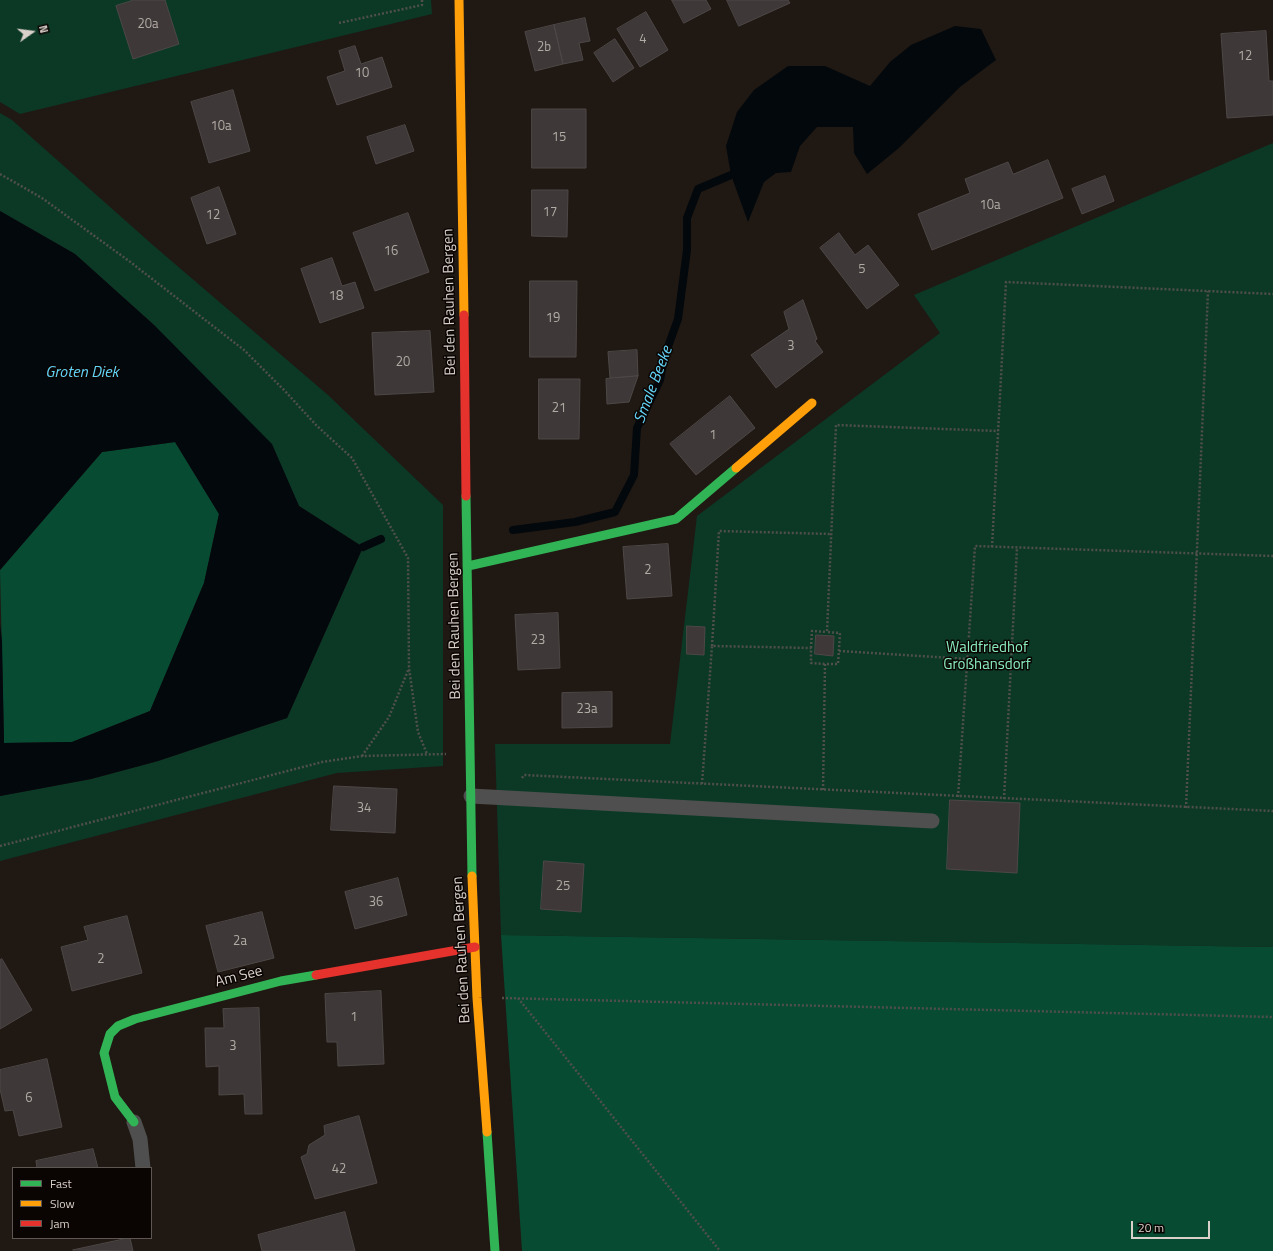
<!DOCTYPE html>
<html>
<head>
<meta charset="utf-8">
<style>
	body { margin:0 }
	#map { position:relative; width:1273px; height:1251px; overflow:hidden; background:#201913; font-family:"Titillium Web",sans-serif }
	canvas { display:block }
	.legend { position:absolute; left:12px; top:1167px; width:140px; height:72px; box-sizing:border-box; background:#0a0503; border:1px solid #5d5652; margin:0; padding:5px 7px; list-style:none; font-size:12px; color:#d9d0c9 }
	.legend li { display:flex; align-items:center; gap:8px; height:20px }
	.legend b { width:20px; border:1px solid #5d5652 }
	.north { position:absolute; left:12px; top:12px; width:40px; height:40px; -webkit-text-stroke:3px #0a0503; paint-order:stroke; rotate:76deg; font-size:11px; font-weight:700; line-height:16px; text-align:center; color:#d9d0c9 }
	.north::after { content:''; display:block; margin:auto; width:14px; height:18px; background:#d9d0c9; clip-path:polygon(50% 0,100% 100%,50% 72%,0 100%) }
	.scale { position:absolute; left:1131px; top:1221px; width:79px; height:18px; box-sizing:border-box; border:2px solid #d9d0c9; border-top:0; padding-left:5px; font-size:12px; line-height:14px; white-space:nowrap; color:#d9d0c9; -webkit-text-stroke:3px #0a0503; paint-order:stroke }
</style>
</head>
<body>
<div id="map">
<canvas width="1273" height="1251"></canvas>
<ul class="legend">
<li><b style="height:5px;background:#30b455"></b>Fast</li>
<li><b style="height:5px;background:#ff9f0a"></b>Slow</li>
<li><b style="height:5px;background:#e5322d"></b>Jam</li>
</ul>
<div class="north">N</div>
<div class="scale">20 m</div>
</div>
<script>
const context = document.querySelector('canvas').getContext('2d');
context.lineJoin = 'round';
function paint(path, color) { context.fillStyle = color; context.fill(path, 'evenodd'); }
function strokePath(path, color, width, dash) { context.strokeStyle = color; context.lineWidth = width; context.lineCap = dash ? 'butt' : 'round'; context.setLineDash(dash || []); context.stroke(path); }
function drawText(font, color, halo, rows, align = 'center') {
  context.font = font + ' "Titillium Web",sans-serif'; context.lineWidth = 3; context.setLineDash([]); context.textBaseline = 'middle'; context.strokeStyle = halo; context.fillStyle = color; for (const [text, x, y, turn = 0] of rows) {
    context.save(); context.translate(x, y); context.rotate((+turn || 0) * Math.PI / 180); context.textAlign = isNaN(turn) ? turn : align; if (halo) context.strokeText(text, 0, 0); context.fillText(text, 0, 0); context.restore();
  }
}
paint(new Path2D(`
	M0 0H431L432 14 20 114 0 102Z
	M0 113 12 120 154 246 328 395 443 505V766L337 773 0 861V796L91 779 158 761 287 718 363 547 299 506 271 444 154 325 75 254 0 211Z
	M1273 143V947L501 935 495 744H670L697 516 940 333 914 295Z`), '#0c3826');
paint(new Path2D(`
	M175 442 219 514 204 583 150 711 72 742 4 743 0 570 102 452Z
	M501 935 1273 947V1251H522Z`), '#074b32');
paint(new Path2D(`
	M955 26 981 29 996 60 960 87 899 148 867 174 854 153 853 127H817L800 146 791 172 776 173 764 182 748 222 731 175 726 146 737 112 754 90 788 66H825L870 86 890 62 911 45Z
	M0 211 75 254 154 325 272 444 299 506 363 547 287 718 158 761 91 779 0 796V624L2 641 4 743 72 742 150 711 204 583 219 514 175 442 102 452 0 570Z`), '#03080d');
strokePath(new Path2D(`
	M513 530 575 522 615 512 634 475 637 428 660 380 665 355 678 319 687 250V218L698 189 731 175
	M363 547 381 539`), '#03080d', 8);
const building = new Path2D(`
	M134 0H165L179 44 133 59 116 6Z
	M672 0H706L711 9 684 23Z
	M727 0H788L790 3 739 26Z
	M646 12 668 50 640 67 617 29Z
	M585 18 590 41 579 43 583 60 563 64 554 25Z
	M554 25 563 64 535 71 525 32Z
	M1266 31 1269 81H1273V115L1227 118 1221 34Z
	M615 39 634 68 613 82 594 53Z
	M355 46 361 64 382 57 392 87 337 105 327 77 345 71 339 51Z
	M233 90 250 151 209 163 191 102Z
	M532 109H586V168H532Z
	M405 125 414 151 376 164 367 137Z
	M1048 160 1063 198 932 250 918 214 970 193 965 179 1008 162 1013 174Z
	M1105 176 1114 201 1082 214 1072 189Z
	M219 187 236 234 207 244 191 198Z
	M532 190H568L567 237 532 236Z
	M408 213 429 272 375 291 353 233Z
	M839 233 855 255 868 245 899 285 867 309 820 248Z
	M332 258 342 286 355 282 364 308 320 323 301 269Z
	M530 281H577L576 357H530Z
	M803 300 817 339 815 341 823 352 776 388 751 355 789 329 784 312Z
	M430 331 434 392 375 395 372 333Z
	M637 350 638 376 610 378 608 352Z
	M638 376 629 402 607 404 606 379Z
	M539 379H580L579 439H539Z
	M730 396 755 428 696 475 670 444Z
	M668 544 672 596 627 599 623 547Z
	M558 613 560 668 518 670 515 615Z
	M687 626 705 627 704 655 687 654Z
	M816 635 834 636 833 656 815 654Z
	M612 692V727L562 728V693Z
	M334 786 397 789 395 833 331 830Z
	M950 800 1020 803 1017 873 947 869Z
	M544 861 584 864 581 912 541 909Z
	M398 878 407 915 355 929 345 892Z
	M262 912 274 958 218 972 206 926Z
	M127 916 142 973 72 991 61 947 88 940 84 927Z
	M2 959 32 1010 0 1029V960Z
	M381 991 384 1064 338 1066 337 1042H327L325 994Z
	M259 1008 262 1114H245L244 1094 219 1095V1066L206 1067 205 1028H224L223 1009Z
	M47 1059 62 1127 19 1136 13 1110 5 1111 0 1089V1070Z
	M359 1116 377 1183 315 1199 301 1157 307 1154 309 1145 325 1135 324 1126Z
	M93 1149 98 1168H37L36 1161Z
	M345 1212 355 1251H262L258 1235Z
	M130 1238 133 1251 73 1250Z`);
paint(building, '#3e3938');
strokePath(building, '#4d4747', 1);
strokePath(new Path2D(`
	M339 23 422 5V0
	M0 174 42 198 129 261 244 350 285 391 316 425 352 458 408 558 409 668 418 732 427 754
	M992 547 1006 282 1273 294
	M712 646 719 531 831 534
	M811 648 812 631 827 632
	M839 651 968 659
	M362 756 389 717 409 668
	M522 778 524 775 1273 811
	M702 784 712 646 811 648V663L825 664
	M823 790 825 664H838L840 633 827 632 836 425 998 431
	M958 797 975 546 1273 556
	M1004 799 1017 548
	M1186 808 1208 291
	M0 846 322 762 362 756 446 754
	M502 998 1273 1017
	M518 998 720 1251`), '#4f4f4c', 2.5, [2, 2]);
strokePath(new Path2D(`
	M471 796 932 821
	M134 1122 140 1139 143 1168`), '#4e4f4e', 15);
strokePath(new Path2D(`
	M466 496 472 876
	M468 566 676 519 736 468
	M134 1122 115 1097 104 1053 110 1034 118 1026 135 1019 281 981 316 975
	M487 1132 495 1251`), '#30b455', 9);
strokePath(new Path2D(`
	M459 0 464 315
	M736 468 812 403
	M472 876 477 998 487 1132`), '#ff9f0a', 9);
strokePath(new Path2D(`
	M464 315 466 496
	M316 975 475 947`), '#e5322d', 9);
drawText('13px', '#b2aaa5', null, [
	["20a",148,25],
	["4",643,40],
	["2b",544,48],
	["12",1245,57],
	["10",362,74],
	["10a",221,127],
	["15",559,138],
	["10a",990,206],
	["17",550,213],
	["12",213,216],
	["16",391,252],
	["5",862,270],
	["18",336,297],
	["19",553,319],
	["3",791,347],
	["20",403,363],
	["21",559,409],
	["1",713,436],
	["2",648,571],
	["23",538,641],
	["23a",587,710],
	["34",364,809],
	["25",563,887],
	["36",376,903],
	["2a",240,942],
	["2",101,960],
	["1",354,1018],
	["3",233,1047],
	["6",29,1099],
	["42",339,1170]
]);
drawText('15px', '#d9d0c9', '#0a0503', [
	["Bei den Rauhen Bergen",450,302,-91],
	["Bei den Rauhen Bergen",455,626,-91],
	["Bei den Rauhen Bergen",462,950,-93],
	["Am See",239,977,-14]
]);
drawText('15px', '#89ecbd', '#0a0503', [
	["Waldfriedhof",987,648],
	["Großhansdorf",987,665]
]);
drawText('italic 16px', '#63d5f9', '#0a0503', [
	["Groten Diek",82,373],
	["Smale Beeke",654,385,-69]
]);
</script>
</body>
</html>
